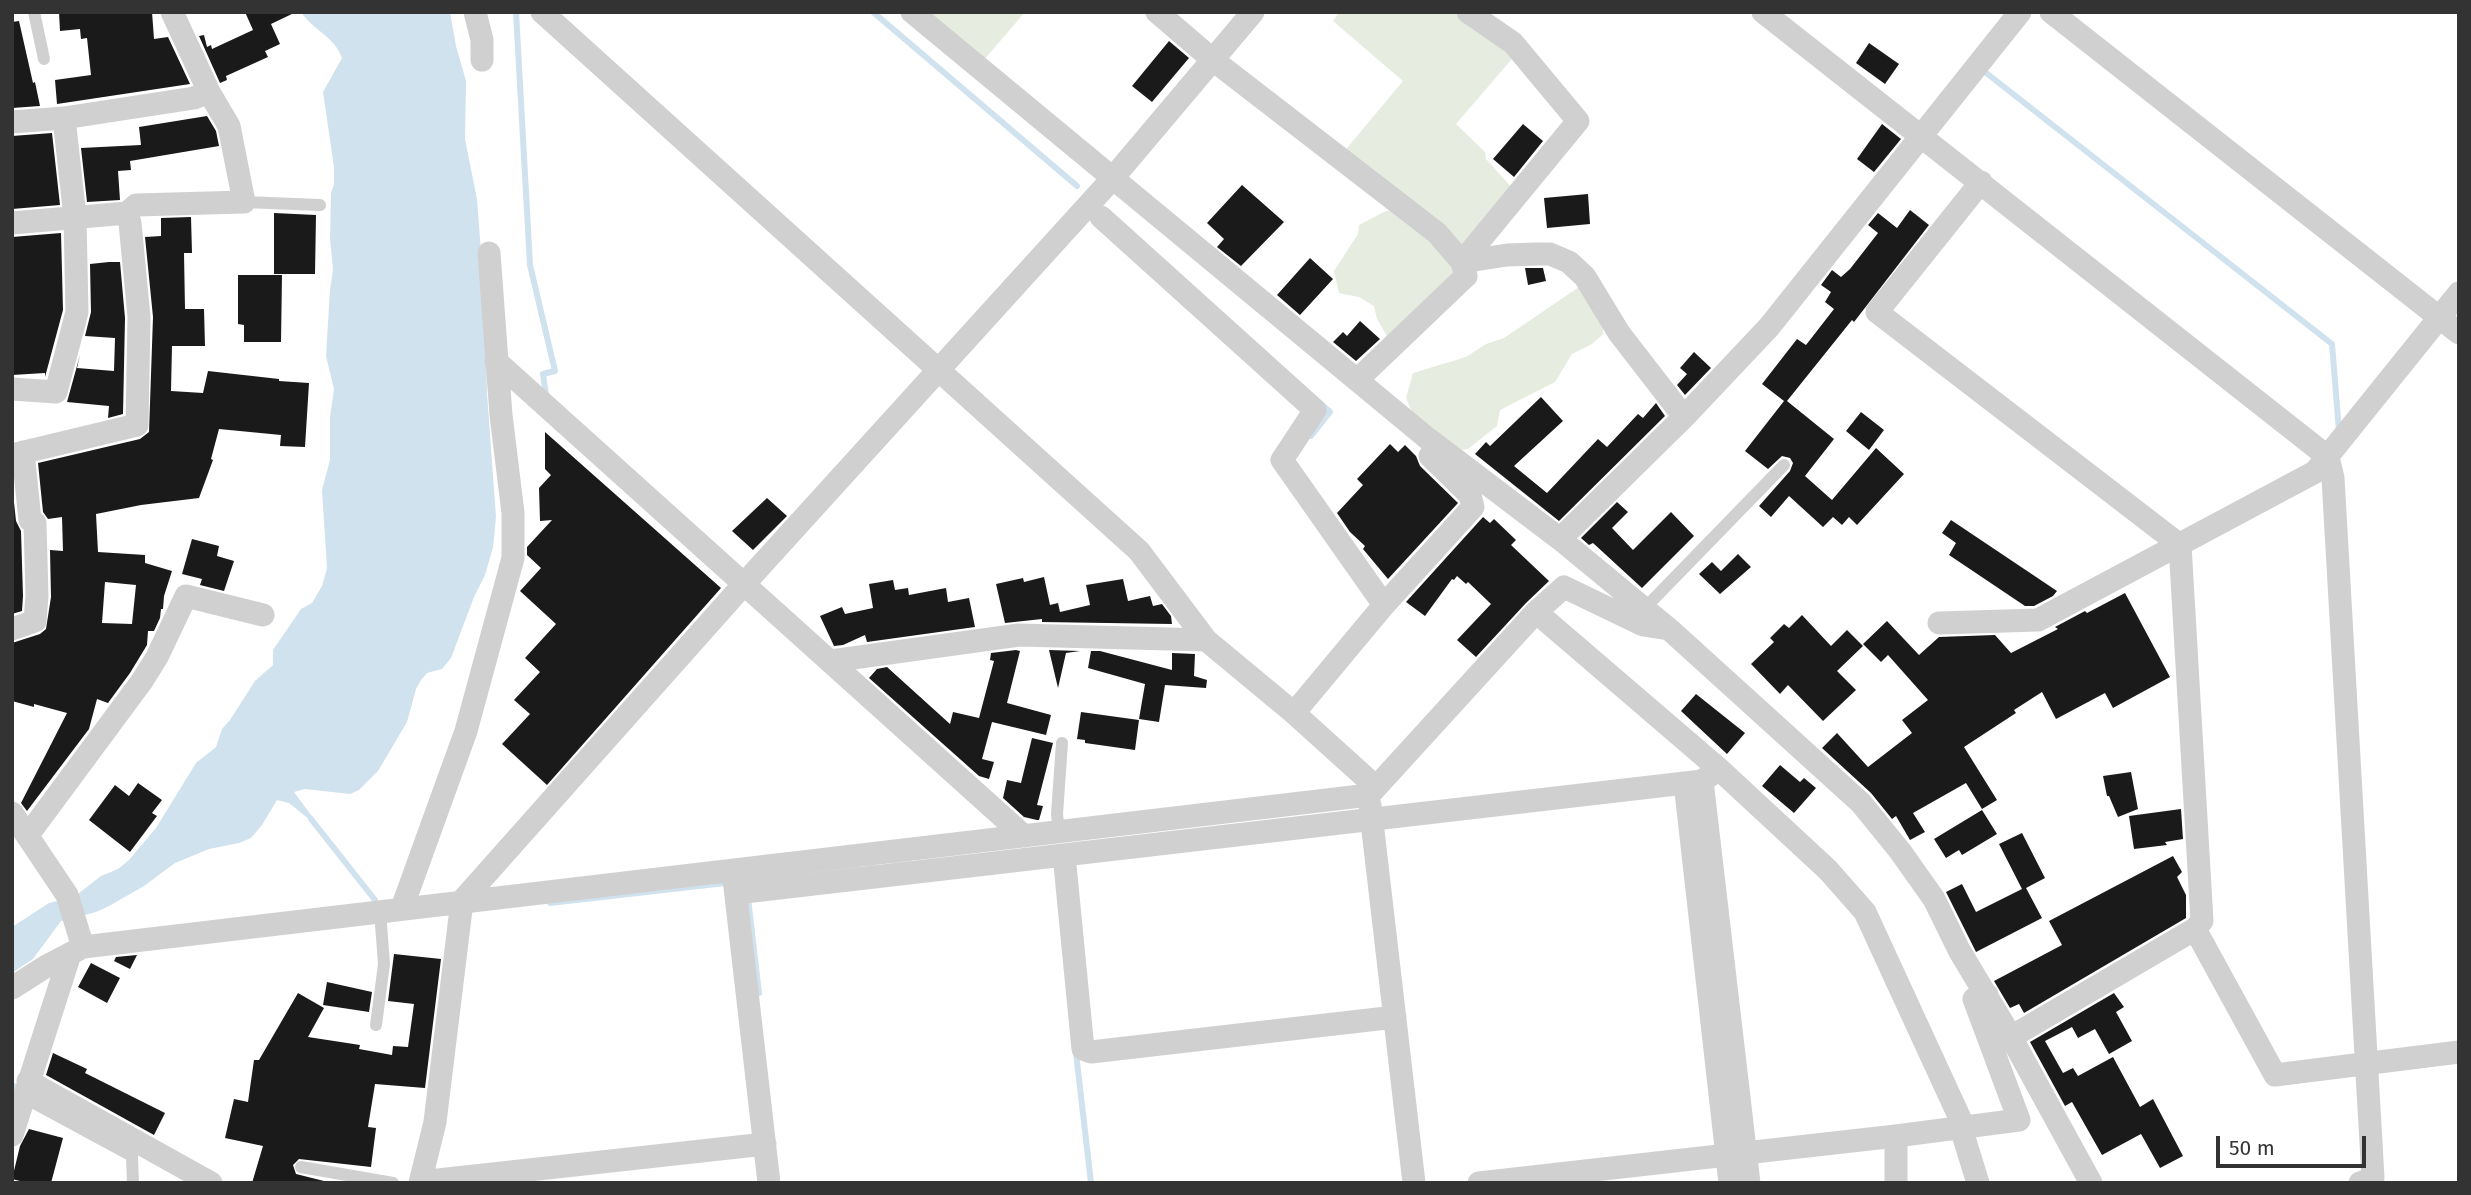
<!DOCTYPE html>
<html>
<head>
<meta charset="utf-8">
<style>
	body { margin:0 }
	#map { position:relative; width:2471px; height:1195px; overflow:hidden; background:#fff; font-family:"Fira Sans",sans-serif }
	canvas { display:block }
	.frame { position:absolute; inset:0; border:14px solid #333; pointer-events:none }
	.scale { position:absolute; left:2216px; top:1136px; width:150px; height:32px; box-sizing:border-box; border:4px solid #333; border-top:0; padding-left:9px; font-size:21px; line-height:24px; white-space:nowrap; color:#333; -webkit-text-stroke:5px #fff; paint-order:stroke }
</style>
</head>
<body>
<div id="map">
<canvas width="2471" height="1195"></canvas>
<div class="frame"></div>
<div class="scale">50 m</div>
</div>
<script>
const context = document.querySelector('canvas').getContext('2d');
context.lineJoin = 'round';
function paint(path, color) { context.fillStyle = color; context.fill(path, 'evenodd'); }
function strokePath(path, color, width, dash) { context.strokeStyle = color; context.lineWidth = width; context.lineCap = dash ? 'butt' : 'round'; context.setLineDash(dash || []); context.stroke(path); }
paint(new Path2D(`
	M928 12H1025L984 60Z
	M1339 12H1460L1517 53 1456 124 1485 152 1486 159 1514 190 1463 254 1342 154 1403 81 1333 21Z
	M1401 210 1460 275 1391 343 1377 319 1374 306 1359 297 1339 293 1334 271 1358 234 1359 225 1386 211Z
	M1582 285 1603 321V334L1592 344 1572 354 1555 382 1500 410 1497 426 1468 449 1461 450 1412 412 1406 398 1413 373 1466 357 1486 344 1504 338Z`), '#e6ecdf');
paint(new Path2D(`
	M301 12H450L456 46 466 81 465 139 477 199 485 305 487 393 496 517 493 547 485 575 474 597 451 658 442 669 427 673 421 680 416 689 407 722 378 771 359 790 350 794 305 789 294 792 314 819 315 824 289 803 277 800 262 825 251 838 239 843 209 849 175 863 144 886 109 906 96 912 61 921 33 959 12 973V927L49 903 74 897 101 876 118 869 129 860 156 828 196 763 216 747 222 729 230 720 255 681 273 665V650L301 609 312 603 322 586 327 568 322 490 330 460V417L334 389 326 356 330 290 333 270 330 238 331 193 334 184V167L323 92 342 58C335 37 313 30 301 12Z`), '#cfe2ee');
strokePath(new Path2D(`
	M516 12 530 265 555 371 543 374 546 395
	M873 12 1077 186
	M1985 72 2332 344 2339 431
	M1311 436 1330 412 1321 404
	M311 819 375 900
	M748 898 759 993
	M550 903 725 883
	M1076 1053 1091 1183
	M12 1085 15 1087`), '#cfe2ee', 6);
paint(new Path2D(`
	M59 12H152L154 39 168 37 190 84 57 104 55 80 91 75 87 38 81 39 80 29 60 31Z
	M245 12H296L271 24 280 44 265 51 268 57 226 76 227 80 220 83 199 36 204 35 207 47 211 45 212 49 253 30Z
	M19 21 33 83 35 82 40 106 12 108V22Z
	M1169 41 1189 58 1152 102 1132 86Z
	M1869 43 1899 64 1885 84 1856 63Z
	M207 116 216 131 219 146 130 161 131 170 118 171 120 200 87 202 81 148 141 145 139 127Z
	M1523 124 1543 141 1514 177 1493 159Z
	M1882 124 1901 139 1874 172 1857 159Z
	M52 133 60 205 12 209V136Z
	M1242 185 1284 222 1241 266 1217 247 1224 239 1207 223Z
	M1588 194 1590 224 1547 228 1544 198Z
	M1910 210 1929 225 1854 322 1852 320 1787 401 1834 439 1805 476 1832 500 1876 448 1904 474 1857 525 1849 517 1842 525 1833 517 1823 527 1789 496 1771 517 1759 506 1790 471 1793 463 1790 458 1782 456 1768 469 1745 451 1784 401 1762 384 1797 339 1806 345 1834 309 1825 302 1831 292 1821 285 1832 270 1841 277 1850 269 1878 233 1868 225 1878 213 1897 228Z
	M274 213 316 215 315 274H274Z
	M191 217 192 253H184L185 309H204L205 346H172L171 391 203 393 208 371 279 379V381L309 383 305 447 280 446 281 435 219 429 211 459 213 460 199 498 141 505 96 514 98 552 145 555V563L172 571 164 596 163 609H161L160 618 154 631H148L147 645 130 673 108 703 97 699 89 729 27 811 21 803 67 713 34 704V707L12 701V643L40 634 46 629 51 597 50 550 63 551 62 517 48 519 43 512 38 463 140 439 149 432 153 317 145 237 161 236V218ZM105 582 136 585 132 624 102 623Z
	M61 233 63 310 45 377V373L12 375V237Z
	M1310 258 1333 279 1300 315 1277 295Z
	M109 262H120L125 318 123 414 108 418 109 406 67 402 80 355 77 368 114 371 115 338 85 336 91 312 90 264Z
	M1525 268H1543L1546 281 1528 285Z
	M238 275H282L281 342H244V325L238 324Z
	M1360 321 1380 339 1356 361 1333 342 1343 332 1347 336Z
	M1694 352 1711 368 1685 395 1677 385 1687 374 1680 368Z
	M1541 397 1563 421 1514 466 1547 493 1598 439 1607 447 1638 414 1643 418 1656 403 1665 416 1559 521 1475 454 1486 442 1490 446Z
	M1861 412 1884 430 1869 450 1846 431Z
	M545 432 721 588 547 785 502 744 530 714 514 700 540 672 525 658 556 624 520 591 541 568 527 555V547L552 520 540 521 539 488 551 475 545 469Z
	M1390 444 1398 452 1405 445 1416 456 1420 466 1458 503 1388 579 1363 549 1365 546 1350 532 1337 513 1363 485 1357 479Z
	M12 484 16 521 21 531 23 596 22 611 12 614Z
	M767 498 787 516 753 550 732 531Z
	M1617 502 1628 512 1612 528 1633 550 1671 512 1694 536 1642 588 1593 543 1589 545 1581 538Z
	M1483 517 1490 523 1494 519 1516 540 1511 545 1549 581 1526 603 1476 657 1457 640 1491 604 1468 582 1466 584 1457 576 1454 580 1452 579 1425 616 1406 602Z
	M1951 520 2057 591 2053 596 2034 606H2025L1949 555 1956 543 1942 533Z
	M192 539 219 546 217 556 234 561 224 591 200 585 202 579 182 574Z
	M1738 554 1751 567 1720 594 1699 574 1712 562 1721 571Z
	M1044 577 1050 605 1058 603 1060 612 1090 605 1086 585 1123 579 1128 601 1150 596 1153 606 1162 604 1171 616 1172 624 1042 622V619L1005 623 996 584 1023 578 1024 582Z
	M893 580 895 590 908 588 909 595 946 588 948 602 969 598 975 627 867 642 865 635 843 645 834 646 820 616 842 607 845 614 873 608 869 584Z
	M2125 593 2170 677 2113 708 2105 693 2056 719 2042 692 2014 710 2016 713 1964 747 1997 800 1982 809 1966 783 1913 813 1925 832 1910 840 1896 816 1892 819 1871 793 1822 748 1837 733 1868 767 1912 733 1902 720 1928 700 1888 655 1881 662 1863 644 1887 621 1919 655 1939 637 1995 635 2011 653 2058 629 2055 627 2085 611 2087 613Z
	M1802 615 1831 646 1847 630 1863 646 1837 671 1856 690 1823 721 1788 685 1780 694 1751 664 1774 642 1770 638 1784 624 1789 628Z
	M1016 650 1020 651 1007 703 1051 715 1046 735 992 722 982 759 994 762 989 779 979 776 869 678 877 669 887 667 950 724 953 712 979 718 994 661 990 660 991 653Z
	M1049 650 1080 651 1066 653 1058 688Z
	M1091 651H1100L1172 670V653L1195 654 1194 676 1207 680 1206 688 1165 685 1159 722 1139 719 1145 684 1088 668Z
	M1696 694 1745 733 1727 754 1681 711Z
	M1081 712 1139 720 1135 750 1085 743V740L1077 739Z
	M1032 738 1053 743 1037 805 1043 806 1039 820H1037L1024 817 1003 798 1007 780 1021 783Z
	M1780 765 1800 782 1804 778 1816 788 1794 813 1762 786Z
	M2131 772 2138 809 2118 817 2109 796H2107L2103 776Z
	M138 783 162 800 152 813 157 816 130 852 89 820 115 785 129 796Z
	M2181 809 2183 839 2165 842 2167 845 2134 849 2129 816Z
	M1982 810 1997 834 1962 855 1959 850 1946 858 1934 839Z
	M2022 833 2045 878 2026 888 2042 918 1976 952 1946 892 1962 884 1976 912 2022 889 1999 844Z
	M2173 856 2182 872 2177 877 2186 895V918L2024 1013 2019 1004 2010 1008 1994 981 2062 945 2049 921Z
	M394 954 441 959 425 1088 375 1084 368 1127 376 1128 371 1167 299 1159 293 1165 296 1174 332 1183H252L263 1146 225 1138 234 1099 248 1102 254 1060H259L298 993 324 1008 308 1037 360 1045 359 1049 392 1055 393 1046 408 1047 414 1004 388 1001Z
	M137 955 130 969 114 961 116 957Z
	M91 963 120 978 107 1003 78 987Z
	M327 982 372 992 369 1012 323 1005Z
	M2114 993 2124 1007 2116 1012 2132 1041 2109 1054 2095 1029 2078 1038 2072 1027 2045 1041 2063 1073 2073 1068 2078 1076 2113 1057 2140 1107 2153 1099 2183 1156 2160 1168 2141 1134 2102 1155 2072 1102 2065 1106 2030 1042Z
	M53 1053 87 1069 85 1073 165 1113 154 1135 46 1075Z
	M29 1129 63 1138 51 1183H28L12 1179 20 1146Z`), '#1a1a1a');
strokePath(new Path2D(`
	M34 12 44 59
	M244 202 320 205
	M1644 609 1784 465
	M1059 832 1057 814 1062 743
	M376 1025 384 964 380 911
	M23 1097 132 1156 133 1183
	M301 1167 393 1183`), '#d0d0d0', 12);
strokePath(new Path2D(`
	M475 12 482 40V60
	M542 12 1139 551 1206 640 1294 713 1376 787
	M912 12 1427 438 1560 539 1669 629 1861 803 1900 851 1934 899 1959 950 2011 1037 2091 1183
	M1157 12 1213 60 1437 233 1462 262 1507 255 1537 254H1550L1569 262 1585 277 1619 333 1684 417
	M1763 12 2328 457 2333 478 2373 1178 2360 1183
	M2051 12 2459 333
	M12 122 64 118
	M1981 182 1877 312 2180 545 2202 921 2195 929 2011 1037
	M1101 217 1315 410 1282 460 1384 605
	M12 223 127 213 136 205 244 202 229 126 209 92 172 12
	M496 361 1024 836
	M1357 380 1466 276 1462 262 1578 121 1513 43 1468 12
	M12 389 56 392 77 312 75 217 64 118 194 98 209 92
	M12 455 137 425 139 317 130 223 127 213
	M1560 539 1684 417 1769 327 2020 12
	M1536 612 1719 769 1828 870 1865 912 1964 1127
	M1939 623 2038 620 2315 472 2459 293
	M12 629 35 621 37 596 35 523 30 520 23 452
	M831 661 1019 635 1206 640
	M1294 713 1384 605 1473 507 1470 495 1430 456
	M1702 781 1749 1183
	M1685 783 1730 1183
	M1370 805 1414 1183
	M12 813 67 895 83 947
	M28 835 142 681 157 657 186 596 263 615
	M1064 855 1083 1049 1091 1052 1395 1017
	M734 879 769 1183
	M736 893 1685 783 1702 781 1719 769
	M402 908 466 731 513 558V513L501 415 489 253
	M2195 929 2275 1075 2459 1052
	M12 988 45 967 83 947 1369 795 1536 612 1564 587 1643 625 1669 629
	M28 1081 211 1183
	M1961 1128 1978 1183
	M12 1135 70 954
	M420 1182 765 1144
	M420 1183 435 1122 462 901 744 584 1112 179 1253 12
	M1479 1183 1896 1136 2019 1120 1974 999 1987 995
	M1896 1183V1136`), '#d0d0d0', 23);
</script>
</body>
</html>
